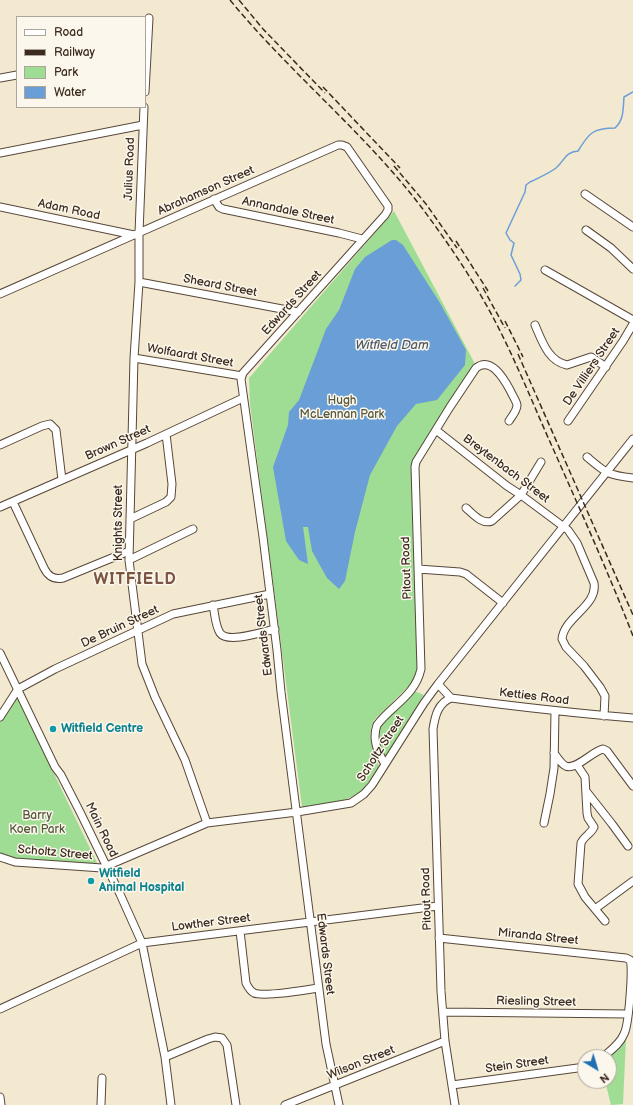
<!DOCTYPE html>
<html>
<head>
<meta charset="utf-8">
<style>
	body { margin:0 }
	#map { position:relative; width:633px; height:1105px; overflow:hidden; background:#f3e9d1; font-family:"Balsamiq Sans",sans-serif }
	canvas { display:block }
	.legend { position:absolute; left:16px; top:16px; width:130px; height:92px; box-sizing:border-box; background:#fbf7ec; border:1px solid #aea59a; margin:0; padding:5px 7px; list-style:none; font-size:12px; color:#3b2a1e }
	.legend li { display:flex; align-items:center; gap:8px; height:20px }
	.legend b { width:20px; border:1px solid #aea59a }
	.north { position:absolute; left:577px; top:1049px; width:40px; height:40px; box-sizing:border-box; background:#fbf7ec; border:1px solid #aea59a; border-radius:50%; rotate:142deg; font-size:11px; font-weight:700; line-height:16px; text-align:center; color:#3b2a1e }
	.north::after { content:''; display:block; margin:auto; width:14px; height:18px; background:#1f6fb2; clip-path:polygon(50% 0,100% 100%,50% 72%,0 100%) }
</style>
</head>
<body>
<div id="map">
<canvas width="633" height="1105"></canvas>
<ul class="legend">
<li><b style="height:5px;background:#fff"></b>Road</li>
<li><b style="height:5px;background:#3b2a1e"></b>Railway</li>
<li><b style="height:11px;background:#9edd93"></b>Park</li>
<li><b style="height:11px;background:#6a9ed6"></b>Water</li>
</ul>
<div class="north">N</div>
</div>
<script>
const context = document.querySelector('canvas').getContext('2d');
context.lineJoin = 'round';
function paint(path, color) { context.fillStyle = color; context.fill(path, 'evenodd'); }
function strokePath(path, color, width, dash) { context.strokeStyle = color; context.lineWidth = width; context.lineCap = dash ? 'butt' : 'round'; context.setLineDash(dash || []); context.stroke(path); }
function drawText(font, color, halo, rows, align = 'center') {
  context.font = font + ' "Balsamiq Sans",sans-serif'; context.lineWidth = 3; context.setLineDash([]); context.textBaseline = 'middle'; context.strokeStyle = halo; context.fillStyle = color; for (const [text, x, y, turn = 0] of rows) {
    context.save(); context.translate(x, y); context.rotate((+turn || 0) * Math.PI / 180); context.textAlign = isNaN(turn) ? turn : align; if (halo) context.strokeText(text, 0, 0); context.fillText(text, 0, 0); context.restore();
  }
}
paint(new Path2D(`
	M394 211 475 364 432 432 413 465 420 667 412 683 374 720C366 737 374 749 379 766 373 775 367 785 360 792 347 803 319 804 302 807L250 404 249 378Z
	M414 691 424 695 384 759 377 732 380 725Z
	M18 694 57 780 99 867 12 858 0 853V722Z
	M626 1038 623 1104 611 1105 605 1081H609V1057H605Z`), '#9edd93');
paint(new Path2D(`
	M392 240H396L403 245 440 303 466 350 465 365 437 400 416 404 397 426 370 475 355 532 345 581 339 589 327 578 312 551 308 527H303L308 564 299 560 286 541 273 467 288 425 289 412 299 400 326 329 339 310 355 269 365 257Z`), '#6a9ed6');
strokePath(new Path2D(`
	M515 286 521 280 520 274 511 255 514 243 510 240 506 233 525 192 526 185 530 182C538 178 548 174 556 168 565 160 565 152 578 151 589 133 593 128 615 128 624 120 623 109 624 97L633 92`), '#6a9ed6', 1.5);
const minor = new Path2D(`
	M0 78 17 75
	M145 92 149 18
	M144 107 139 233V282L134 358 129 560 142 664 155 697 185 760 207 823
	M0 153 143 125
	M585 194 633 227
	M214 199 219 207 223 209 339 233 362 239
	M0 207 134 235
	M586 230 611 248 633 269
	M545 270 633 320
	M139 282 298 312
	M0 294 338 145H342L347 147 388 206V210L385 215 243 373 241 379 263 537 277 650 281 692 326 1044 339 1105
	M535 325C542 341 548 361 567 365L591 357 606 367
	M134 358 242 376
	M568 421 623 341 633 324
	M436 430 507 486 521 495 568 530 577 543 594 583C598 606 564 617 562 639L566 647 584 666 600 687 605 696 604 716
	M0 445 42 426 50 424 56 430 62 480
	M587 457C606 473 607 475 633 478
	M13 502 44 568C48 576 53 580 63 578L129 551
	M0 507 147 443 243 398
	M466 508C473 514 482 525 492 521L521 495 541 462
	M130 519 166 502 171 497 172 484 166 434
	M129 560 193 529
	M418 569 460 572 466 574 503 603
	M213 605C215 614 215 625 220 633 228 644 262 632 275 629
	M0 653 55 767 61 775 80 812 120 894 142 943 165 1057 171 1105
	M438 684 451 698C512 706 572 713 633 718
	M451 698C438 703 435 716 433 729L441 991 445 1041 455 1105
	M0 717 18 689 55 669 173 614 270 594
	M554 753C557 757 560 762 564 765 574 773 592 751 603 749L607 751 633 786
	M385 764C377 751 372 739 377 725 392 705 415 696 421 669L415 467 416 462 450 407 476 368C491 356 504 379 510 390 512 395 516 400 517 405 517 411 512 416 509 421
	M577 765 585 777 587 813 588 818 594 827C591 834 584 836 581 843L578 884 585 897 605 921
	M586 791 612 824 628 846
	M544 823 550 794 554 768 555 711
	M0 857 15 862 102 868 207 823 297 812 351 803 364 794 372 785 424 703 438 684 633 439
	M595 909 633 881
	M240 931 246 983C248 987 250 991 254 993 264 997 306 990 318 988
	M439 938 626 958 630 960C633 968 629 1025 624 1034 620 1044 611 1050 603 1057
	M0 1009 142 943 438 906
	M443 1012 628 1014
	M165 1057 208 1039 215 1037 222 1038 227 1045 236 1105
	M452 1085 585 1067
	M0 1097 1 1105
	M101 1105 102 1078
	M285 1105 445 1041`);
strokePath(minor, '#574739', 9);
strokePath(minor, '#fff', 7);
strokePath(new Path2D(`
	M230 0C290 73 365 133 422 208 449 244 474 281 495 321 517 363 535 409 555 453 582 514 609 574 633 636
	M239 0 263 29 325 93
	M323 87 400 168
	M394 166 426 204 457 248
	M456 241 488 291
	M483 288 505 328
	M505 321 523 357
	M518 354 633 615`), '#3b2a1e', 1.5, [6, 3]);
for (const [x, y, r, color] of [
	[53,729,4,"#0f9aa8"],
	[91,881,4,"#0f9aa8"]
]) { const dot = new Path2D(); dot.arc(x, y, r, 0, 2 * Math.PI); context.fillStyle = color; context.fill(dot); strokePath(dot, '#fbf7ec', 1.5); }
drawText('12px', '#3b2a1e', '#fbf7ec', [
	["Julius Road",130,169,-88],
	["Abrahamson Street",206,191,-24],
	["Adam Road",69,210,12],
	["Annandale Street",288,211,12],
	["Sheard Street",220,286,11],
	["Edwards Street",292,303,-48],
	["Wolfaardt Street",190,356,10],
	["De Villiers Street",592,367,-56],
	["Brown Street",118,443,-24],
	["Breytenbach Street",506,469,37],
	["Knights Street",119,523,-90],
	["Pitout Road",407,568,-92],
	["De Bruin Street",120,627,-25],
	["Edwards Street",264,635,-97],
	["Ketties Road",534,697,7],
	["Scholtz Street",381,749,-57],
	["Main Road",101,830,64],
	["Scholtz Street",55,853,5],
	["Pitout Road",427,899,-92],
	["Lowther Street",211,923,-7],
	["Miranda Street",538,937,6],
	["Edwards Street",325,954,83],
	["Riesling Street",536,1002,1],
	["Wilson Street",361,1063,-22],
	["Stein Street",517,1065,-8]
]);
drawText('12px', '#54573b', '#fbf7ec', [
	["Hugh",342,401],
	["McLennan Park",342,415],
	["Barry",37,816],
	["Koen Park",37,830]
]);
drawText('bold 12px', '#0d838f', '#fbf7ec', [
	["Witfield Centre",61,729],
	["Witfield",99,874],
	["Animal Hospital",99,888]
], 'left');
drawText('italic 13px', '#4e5868', '#fbf7ec', [
	["Witfield Dam",392,346]
]);
context.letterSpacing = '1px';
drawText('bold 16px', '#7b5442', '#fbf7ec', [
	["WITFIELD",135,580]
]);
context.letterSpacing = '0px';
</script>
</body>
</html>
